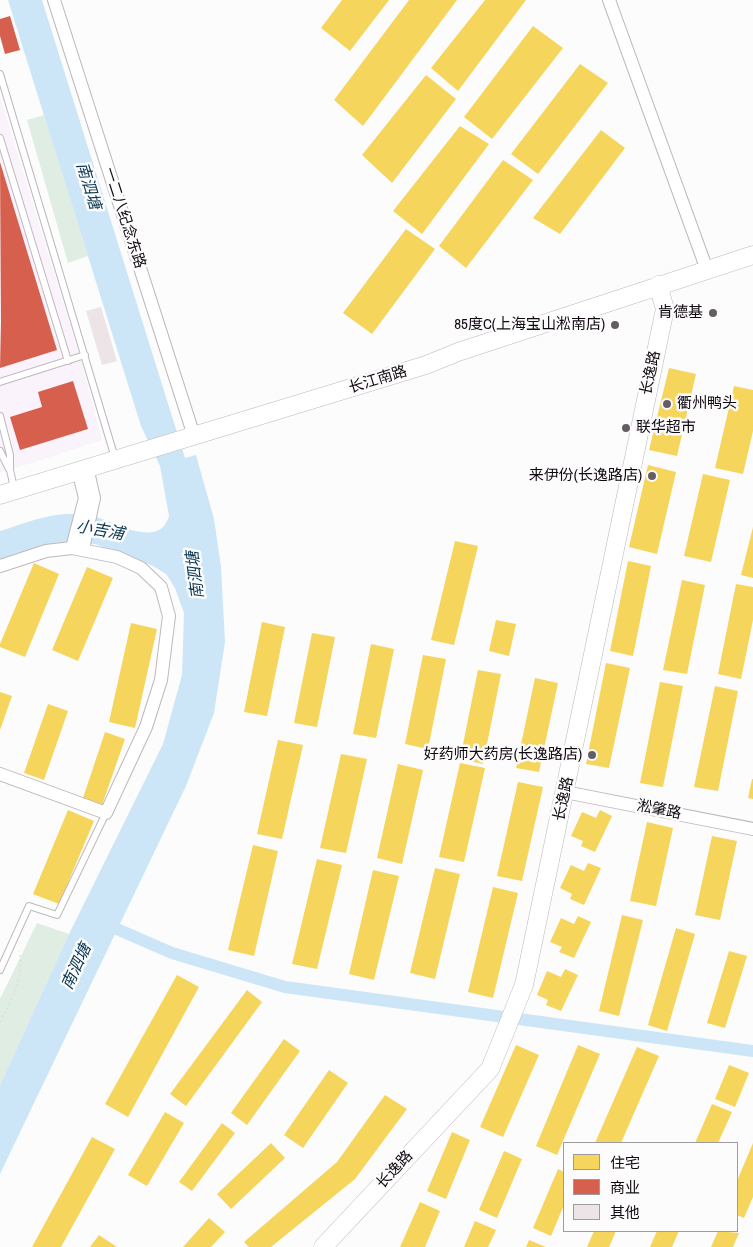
<!DOCTYPE html>
<html>
<head>
<meta charset="utf-8">
<style>
	body { margin:0 }
	#map { position:relative; width:753px; height:1247px; overflow:hidden; background:#fcfcfc; font-family:"Archivo Narrow","Noto Sans SC",sans-serif }
	canvas { display:block }
	.legend { position:absolute; left:563px; top:1142px; width:175px; height:90px; box-sizing:border-box; background:#fcfcfc; border:1px solid #9e9b9e; margin:0; padding:6px 9px; list-style:none; font-size:15px; color:#120912 }
	.legend li { display:flex; align-items:center; gap:10px; height:25px }
	.legend b { width:25px; border:1px solid #9e9b9e }
</style>
</head>
<body>
<div id="map">
<canvas width="753" height="1247"></canvas>
<ul class="legend">
<li><b style="height:14px;background:#f6d55c"></b>住宅</li>
<li><b style="height:14px;background:#d6604d"></b>商业</li>
<li><b style="height:14px;background:#ece4e7"></b>其他</li>
</ul>
</div>
<script>
const context = document.querySelector('canvas').getContext('2d');
context.lineJoin = 'round';
function paint(path, color) { context.fillStyle = color; context.fill(path, 'evenodd'); }
function strokePath(path, color, width, dash) { context.strokeStyle = color; context.lineWidth = width; context.lineCap = dash ? 'butt' : 'round'; context.setLineDash(dash || []); context.stroke(path); }
function drawText(font, color, halo, rows, align = 'center') {
  context.font = font + ' "Archivo Narrow","Noto Sans SC",sans-serif'; context.lineWidth = 5; context.setLineDash([]); context.textBaseline = 'middle'; context.strokeStyle = halo; context.fillStyle = color; for (const [text, x, y, turn = 0] of rows) {
    context.save(); context.translate(x, y); context.rotate((+turn || 0) * Math.PI / 180); context.textAlign = isNaN(turn) ? turn : align; if (halo) context.strokeText(text, 0, 0); context.fillText(text, 0, 0); context.restore();
  }
}
paint(new Path2D(`
	M0 97 80 357 102 440 0 473Z`), '#fbf3fb');
paint(new Path2D(`
	M44 115 88 256 68 263 27 120Z
	M37 923 69 934 0 1085V999Z`), '#dfede3');
paint(new Path2D(`
	M8 0H42L185 458 196 455 214 519 221 567 225 642 214 713 186 786 0 1174V1085L69 934 163 744 182 675 184 613 175 588 166 574 153 566 95 544 61 542 0 560V531C23 524 48 513 72 514 80 514 91 515 99 518 120 525 160 548 169 516L160 466 141 426Z`), '#cce5f7');
paint(new Path2D(`
	M342 0H389L350 51 321 28Z
	M409 0H457L363 126 334 100Z
	M485 0H526L458 91 431 68Z
	M533 26 563 48 492 139 464 117Z
	M580 64 608 83 538 174 511 154Z
	M426 75 456 99 392 183 362 155Z
	M460 126 489 144 422 234 393 211Z
	M601 130 625 148 560 234 533 218Z
	M503 160 533 180 466 268 439 246Z
	M406 229 435 249 372 334 343 313Z
	M669 368 696 374 677 456 649 450Z
	M734 386 753 390V431L743 474 715 468Z
	M648 465 676 472 657 554 629 547Z
	M703 474 730 480 711 562 684 556Z
	M753 527V578L741 575Z
	M455 541 478 546 454 645 431 640Z
	M628 561 651 566 633 656 610 651Z
	M34 563 59 574 25 657 0 647V644Z
	M87 567 113 578 78 661 52 650Z
	M682 580 705 585 687 674 663 670Z
	M736 584 753 587V620L741 679 718 674Z
	M496 620 516 624 509 656 489 651Z
	M262 622 285 627 267 716 244 712Z
	M131 623 157 629 135 728 109 722Z
	M312 633 335 637 317 727 294 723Z
	M371 644 394 649 376 738 353 734Z
	M423 655 446 659 428 749 405 744Z
	M606 663 630 668 609 768 586 764Z
	M478 670 501 674 483 764 460 759Z
	M535 678 558 683 539 772 516 768Z
	M660 682 683 686 663 787 640 783Z
	M715 686 738 691 718 791 694 787Z
	M0 692 12 696 0 730Z
	M48 704 68 711 44 780 24 773Z
	M105 732 125 739 101 808 82 801Z
	M278 740 303 745 282 839 257 834Z
	M341 754 367 759 346 853 320 848Z
	M460 763 485 768 464 862 439 857Z
	M398 764 423 770 402 864 377 858Z
	M752 779H753V799L748 798Z
	M518 782 543 787 522 881 497 876Z
	M68 810 94 821 59 904 33 894Z
	M600 810 612 816 595 852 581 846 583 841 571 836 582 812 596 818Z
	M647 822 673 828 656 906 630 901Z
	M712 836 737 841 720 920 695 915Z
	M253 845 278 851 254 956 228 950Z
	M317 859 342 865 317 969 292 964Z
	M588 863 601 868 584 905 570 899 572 894 560 888 571 865 584 871Z
	M435 868 460 874 435 979 410 973Z
	M373 870 399 876 374 980 349 974Z
	M493 887 518 893 493 998 468 992Z
	M622 915 643 920 619 1016 599 1011Z
	M578 916 591 922 574 958 559 952 562 947 550 942 561 918 574 924Z
	M676 928 695 934 667 1031 648 1025Z
	M729 951 747 956 725 1028 707 1023Z
	M565 969 578 975 561 1011 546 1005 548 1000 537 995 547 971 561 977Z
	M177 975 199 987 128 1117 105 1104Z
	M247 990 262 1002 186 1106 170 1094Z
	M284 1039 300 1051 247 1125 231 1113Z
	M516 1045 539 1055 503 1137 480 1127Z
	M578 1045 600 1054 557 1155 536 1146Z
	M637 1047 659 1056 621 1143H595Z
	M729 1065 749 1073 735 1107 715 1099Z
	M329 1070 348 1083 303 1148 284 1135Z
	M385 1095 407 1109 355 1179 271 1247H249L244 1242 337 1162Z
	M712 1104 732 1112 718 1143H695Z
	M165 1112 184 1123 147 1186 128 1175Z
	M222 1123 235 1133 192 1191 179 1182Z
	M452 1132 470 1140 446 1199 427 1191Z
	M92 1137 115 1149 61 1247H32Z
	M271 1143 285 1158 231 1209 217 1194Z
	M753 1143V1197L744 1218 737 1215V1181Z
	M504 1151 522 1159 497 1218 479 1210Z
	M558 1169 564 1172V1205L551 1236 533 1228Z
	M420 1202 440 1211 425 1247H400Z
	M209 1218 225 1232 211 1247H183Z
	M475 1221 496 1230 488 1247H464Z
	M594 1231H616L609 1247H587Z
	M657 1231H679L672 1247H650Z
	M718 1231 739 1233 733 1247H711Z
	M99 1235 117 1247H90Z
	M529 1240 546 1247H526Z`), '#f6d55c');
paint(new Path2D(`
	M10 16 20 50 5 54 0 36V19Z
	M0 162 57 350 0 368 1 322Z
	M73 381 88 429 20 450 10 417 42 407 38 392Z`), '#d6604d');
strokePath(new Path2D(`
	M103 923 172 953 285 987 753 1051`), '#cce5f7', 12);
paint(new Path2D(`
	M101 307 117 361 102 365 86 311Z`), '#ece4e7');
const lane = new Path2D(`
	M0 74 115 458
	M0 138 68 361
	M0 382 85 355
	M0 416 10 455V470L14 488
	M0 451 9 469
	M0 970 29 906 57 915 106 813`);
const street = new Path2D(`
	M54 0 194 436
	M609 0 707 270
	M72 548 85 498 78 470
	M83 549 94 498 87 467
	M0 566 46 551 72 548 117 557 141 568 161 587 169 616 161 680 146 727 106 813 0 774
	M565 792 753 829`);
const secondary = new Path2D(`
	M0 495 426 365 458 352 753 255
	M323 1247 490 1069 524 985 665 309 658 285`);
strokePath(lane, '#bdb8bd', 8);
strokePath(street, '#bdb8bd', 14);
strokePath(secondary, '#bdb8bd', 19);
strokePath(new Path2D(`
	M0 1022C12 998 25 978 19 951`), '#dadada', 2, [1, 4]);
strokePath(lane, '#fff', 6);
strokePath(street, '#fff', 12);
strokePath(secondary, '#fff', 18);
for (const [x, y, r, color] of [
	[713,313,5,"#645e64"],
	[615,325,5,"#645e64"],
	[667,404,5,"#645e64"],
	[626,428,5,"#645e64"],
	[652,476,5,"#645e64"],
	[592,755,5,"#645e64"]
]) { const dot = new Path2D(); dot.arc(x, y, r, 0, 2 * Math.PI); context.fillStyle = color; context.fill(dot); strokePath(dot, '#fcfcfc', 2); }
drawText('15px', '#120912', '#fcfcfc', [
	["一二八纪念东路",124,218,72],
	["长逸路",651,373,-78],
	["长江南路",378,380,-17],
	["长逸路",564,799,-78],
	["淞肇路",659,810,11],
	["长逸路",395,1170,-47]
]);
drawText('15px', '#120912', '#fcfcfc', [
	["肯德基",703,313],
	["85度C(上海宝山淞南店)",605,325],
	["衢州鸭头",677,404,"left"],
	["联华超市",636,428,"left"],
	["来伊份(长逸路店)",642,476],
	["好药师大药房(长逸路店)",582,755]
], 'right');
drawText('italic 16px', '#083650', '#fcfcfc', [
	["南泗塘",88,186,73],
	["小吉浦",100,531,10],
	["南泗塘",196,575,-97],
	["南泗塘",77,967,-65]
]);
</script>
</body>
</html>
